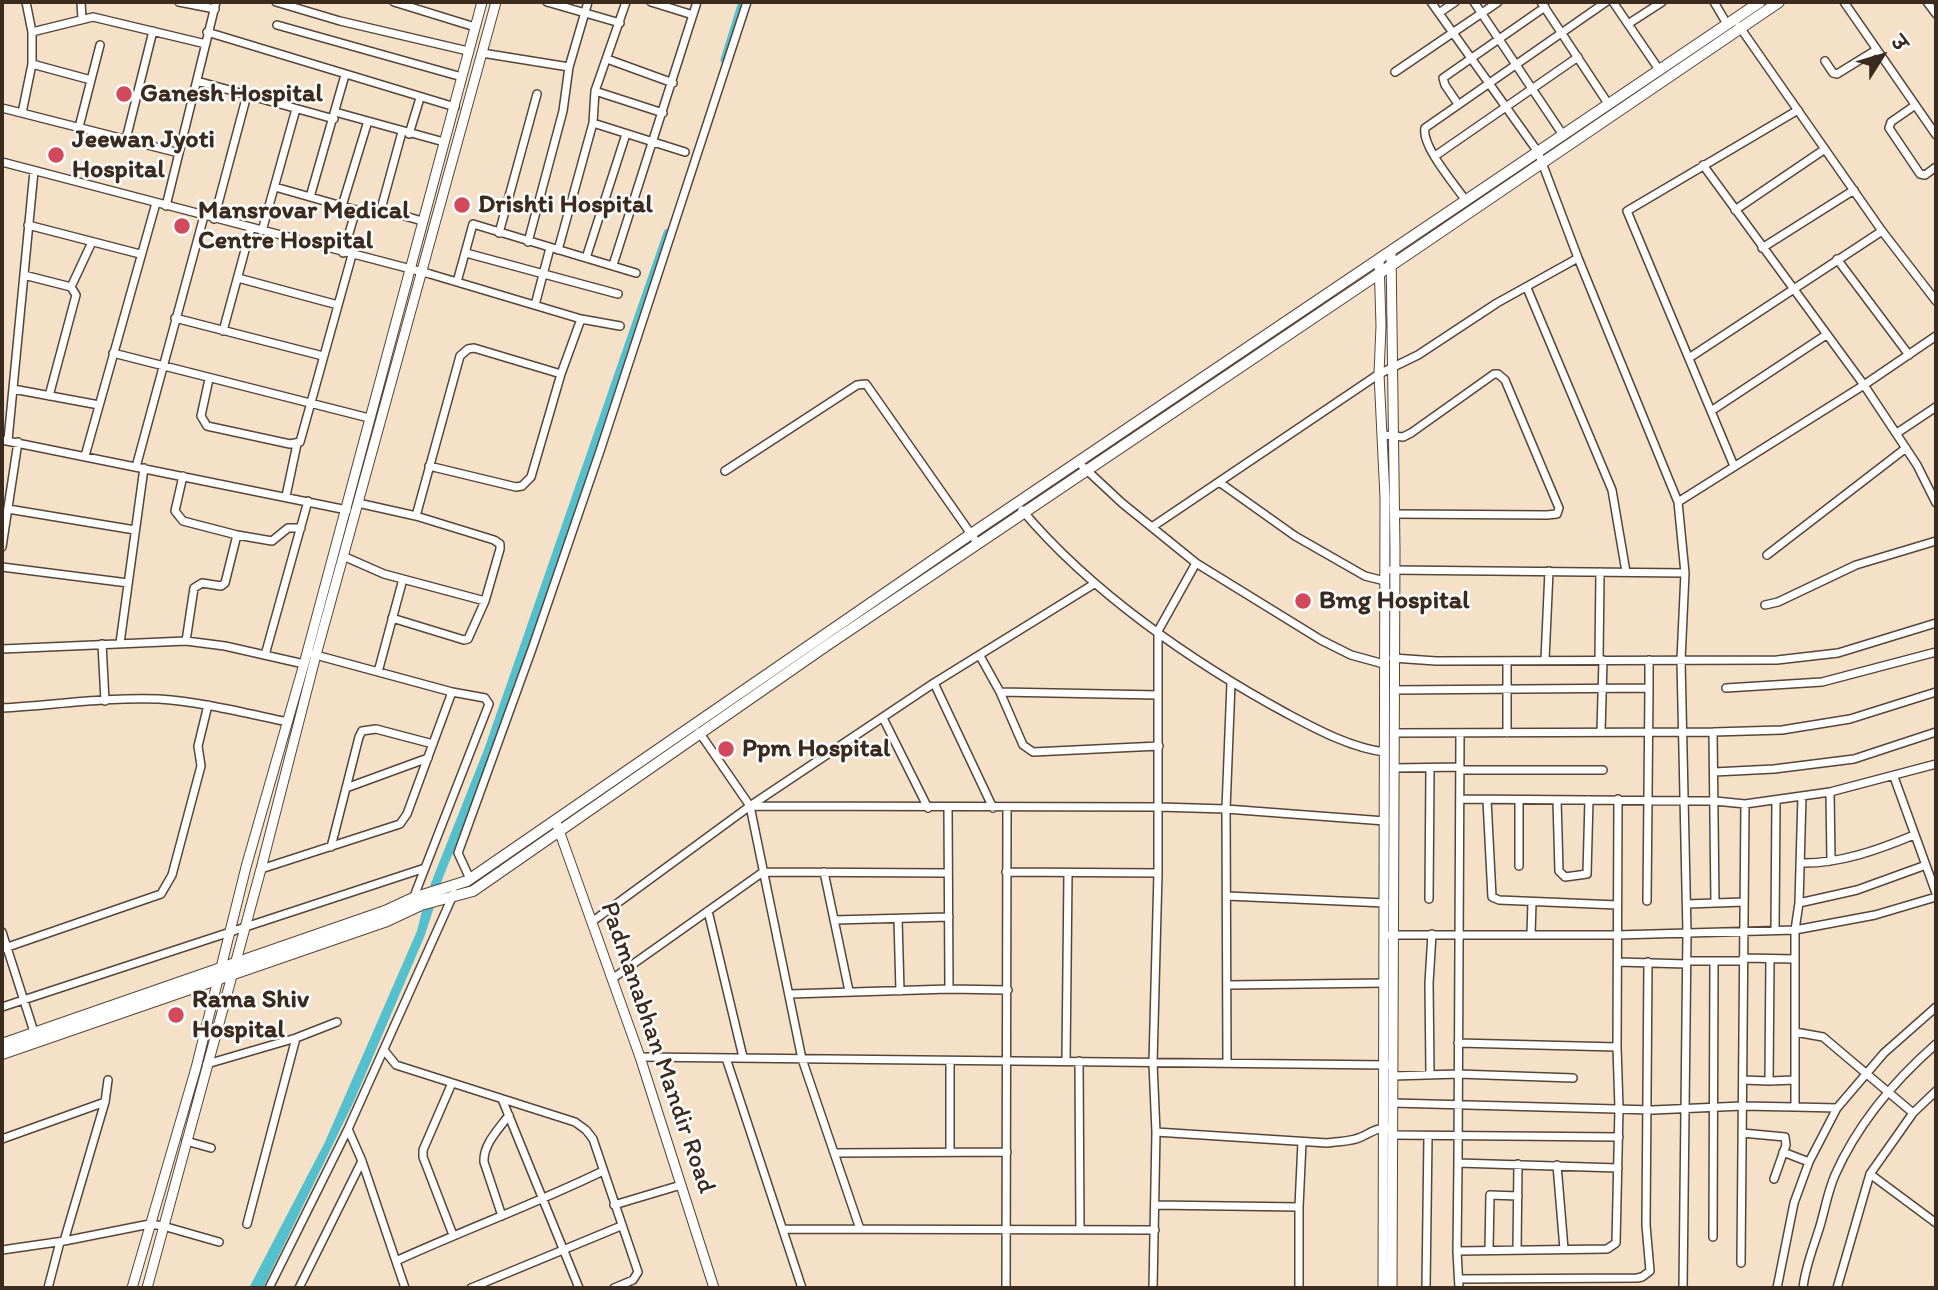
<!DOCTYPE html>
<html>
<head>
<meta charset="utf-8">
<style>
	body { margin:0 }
	#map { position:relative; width:1938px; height:1290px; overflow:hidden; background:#f5e1c7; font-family:Itim,"Playpen Sans Deva",sans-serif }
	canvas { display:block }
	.frame { position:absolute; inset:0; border:4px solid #3b2a1e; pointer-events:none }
	.north { position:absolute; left:1847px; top:21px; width:70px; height:70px; -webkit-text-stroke:5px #fff; paint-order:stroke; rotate:53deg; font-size:19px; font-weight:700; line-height:28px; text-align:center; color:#3b2a1e }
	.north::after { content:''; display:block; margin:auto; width:24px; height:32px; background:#3b2a1e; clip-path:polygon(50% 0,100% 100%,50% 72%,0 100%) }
</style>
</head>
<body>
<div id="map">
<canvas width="1938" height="1290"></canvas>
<div class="frame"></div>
<div class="north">उ</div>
</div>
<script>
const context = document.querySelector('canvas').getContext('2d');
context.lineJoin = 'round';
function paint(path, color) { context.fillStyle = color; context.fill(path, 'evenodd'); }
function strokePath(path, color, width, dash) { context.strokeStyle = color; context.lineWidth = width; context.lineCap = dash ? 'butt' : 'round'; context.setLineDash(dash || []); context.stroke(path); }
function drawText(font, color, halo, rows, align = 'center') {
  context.font = font + ' Itim,sans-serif'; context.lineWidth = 5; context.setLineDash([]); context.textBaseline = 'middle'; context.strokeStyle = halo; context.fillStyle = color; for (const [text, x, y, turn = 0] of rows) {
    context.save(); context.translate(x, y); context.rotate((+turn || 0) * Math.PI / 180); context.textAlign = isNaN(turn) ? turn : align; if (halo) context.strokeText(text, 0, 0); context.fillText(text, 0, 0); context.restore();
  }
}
paint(new Path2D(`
	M434 907 425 935 354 1101 263 1288H249L325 1142 417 931 422 911Z`), '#54c0cd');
strokePath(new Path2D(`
	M725 60 743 2
	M430 898 488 752 668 233`), '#54c0cd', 9);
const minor = new Path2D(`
	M81 2 82 19
	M179 2 215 9
	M276 2 340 21 468 51
	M394 2 475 27
	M547 2 620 23
	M651 2 693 15
	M1431 2 1538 152 1578 258 1678 502 1685 573 1681 660 1687 933 1683 1288
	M1474 2 1563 135
	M1541 2 1609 105
	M1613 2 1660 71
	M1714 2 1727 24
	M1844 2 1936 135
	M1927 2 1936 14
	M1439 13 1455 2
	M1628 24 1662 2
	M277 25 462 77
	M1739 26 1882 231 1936 301
	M32 32 93 17 206 44
	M207 32 455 107
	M482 53 569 67
	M607 59 673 83
	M1825 61 1833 73 1837 74 1876 50
	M32 64 91 80
	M1395 72 1498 2
	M197 81 334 119
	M595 91 663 113
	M1458 104 1445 85 1443 78 1545 7
	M1914 106 1891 122 1889 128 1920 174 1925 175 1936 167
	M2 108 179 153
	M335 112 444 142
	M22 113 32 64V32L26 2
	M593 123 685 152
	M79 127 100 45
	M409 134 420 98
	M126 139 153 31
	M1435 156 1578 57
	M2 162 430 274 581 319 620 326
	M1703 165 1864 385 1917 465 1936 503
	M275 187 356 210 373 214 381 209 402 132
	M310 197 345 75
	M1466 201C1456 186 1421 146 1425 128L1606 2
	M166 206 216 2
	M342 206 368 121
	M381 209 422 221
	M1735 210 1825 149
	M214 219 247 95
	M28 225 140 254
	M262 231 296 109
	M499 233 537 94
	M528 242 563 111 569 67 588 2
	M1762 248 1854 190
	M558 250 593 123 595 91 626 2
	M343 253 356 210
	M466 253 618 294
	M586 258 626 134
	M1837 259 1909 355
	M613 265 697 2
	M24 275 71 287 76 295 49 396
	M238 278 338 305
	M457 282 473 224 636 273
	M71 287 92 242
	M1527 288 1612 490 1626 572
	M535 305 550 248
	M175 318 323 356
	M223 331 251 228
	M113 353 369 418
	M1689 358 1882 231
	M209 379 201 416 207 426 290 444 300 442 352 255
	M13 389 99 405
	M1711 411 1826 335
	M1897 433 1936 407
	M1384 435 1403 437 1411 433 1494 374H1498L1505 380 1559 508 1557 514 1547 515 1395 514
	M2 440 347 510
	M8 440 34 171
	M85 456 156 203
	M1078 462 1122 503 1196 563 1321 640 1351 655 1384 664
	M429 466 516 487 522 486 531 477 561 374 581 319
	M1734 466 1627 211 1798 110
	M136 467 204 216
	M725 471 857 385 866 384 978 544
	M183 476 175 511 183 521 237 535
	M1219 482 1295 536 1365 576 1385 581
	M286 496 297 444
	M1678 502 1864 385 1936 336
	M358 503 416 516 494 540 500 544V549L485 601 468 639 464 640 392 618
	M8 509 135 530
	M1022 510C1091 592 1192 662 1286 713 1316 729 1351 748 1385 752
	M416 516 460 356 468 349 474 348 561 374
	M1152 527 1379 374 1418 355 1497 303 1578 258
	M2 547 18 442
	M1767 555 1906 448
	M343 556 384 574 485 601
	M2 567 128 583
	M1391 570 1685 573
	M1765 605 1778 602 1856 565 1936 541
	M186 641 194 588 202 583 221 586 225 583 237 535 272 541 288 528H301
	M120 643 144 468
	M102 644 105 701
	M2 649 186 641 225 646 304 664
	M265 655 308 501
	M980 656 1000 692 1023 745 1033 752 1159 746
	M1393 658 1436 661 1777 660 1838 653 1936 623
	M1545 660 1549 571
	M1599 660 1600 572
	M1507 661V733
	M378 672 403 579
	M934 683 993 808
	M1726 688 1822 682 1936 652
	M1394 690 1649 688V660
	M1000 692 1158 695
	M2 708C54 705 107 697 159 699 202 702 245 713 287 722
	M883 718 928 808
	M699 732 750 806 802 1059 860 1229
	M1601 732 1603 660
	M1713 732 1715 903
	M1394 733 1713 732 1782 730 1850 719 1936 692
	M1395 768 1460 767
	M1460 770H1603
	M1714 772 1774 769 1854 759 1936 732
	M1894 777 1936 893
	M346 788 428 758
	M1830 792 1831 861
	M1802 796 1799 903 1795 930V1107L1837 1108
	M1460 799 1715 801 1745 804 1830 792 1936 764
	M1487 800 1492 897 1499 900 1617 905
	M1557 800 1559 871 1565 877 1587 874 1589 800
	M1519 801V866
	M750 806 1159 807 1226 809 1385 821
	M948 808 949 989
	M331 847 359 737 362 731 376 729 433 744
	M1800 863C1839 864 1878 850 1914 835
	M261 869 400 824 407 814 452 692
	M824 872 849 991
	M1006 872 1158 873
	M470 879 458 853 532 649 600 451 747 2
	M1227 896 1385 903
	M413 899 425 868
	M1429 899 1430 768
	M1647 901 1649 688
	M1799 903 1857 890 1926 865
	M1687 904 1744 902
	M708 911 743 1057
	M898 919 900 991
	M834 920 949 917
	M593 921 750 806 934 683 1094 584
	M1775 930 1776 800
	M2 932 35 1035
	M1389 935H1617L1795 930 1875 915 1936 897
	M1531 935 1532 902
	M2 949 161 894 172 875 201 766 198 746 208 705
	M1743 958 1795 959
	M1770 959 1769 1081 1795 1080
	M1687 961H1743
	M1618 962 1686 964
	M612 979 763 872 948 873
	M1229 985 1384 983
	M790 994 949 989 1008 990
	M2 1007 425 868 489 704 485 698 452 692 312 654
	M1795 1032 1823 1037 1913 1113
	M1458 1043 1617 1047
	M384 1050 396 1065 575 1122 586 1130 593 1139 638 1272 633 1280 614 1288
	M640 1057 1388 1065
	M726 1058 802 1288
	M1066 1061 1068 873
	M1079 1061 1080 1230
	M1227 1063 1226 809 1231 683
	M207 1064 296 1038 337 1022
	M1430 1074 1429 983 1432 934
	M1393 1076 1458 1074 1573 1078
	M1743 1080 1769 1081
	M452 1083 423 1150V1157L453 1235
	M502 1099 579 1288
	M1393 1103 1653 1110 1742 1106 1795 1107
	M348 1129 454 893
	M1156 1132 1327 1143C1338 1141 1351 1142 1361 1137 1372 1132 1376 1128 1388 1128
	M1742 1133 1785 1137 1786 1145 1774 1179
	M1392 1135 1619 1137
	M2 1139 105 1102
	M186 1141 211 1148
	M950 1152V1061
	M1783 1152 1809 1162
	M836 1153 1007 1152
	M1458 1163 1460 734
	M1557 1165 1564 1249
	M1870 1174 1936 1223
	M614 1205 681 1185
	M1155 1205 1299 1207
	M502 1216 484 1162C483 1144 499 1129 509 1115
	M247 1224 296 1038
	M783 1229 1155 1230
	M1713 1237 1714 961
	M64 1241 105 1102 108 1080
	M2 1250 64 1241 150 1224 163 1226 219 1242
	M1489 1250 1490 1195 1518 1196
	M1517 1250 1518 1164
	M1457 1251 1607 1249 1616 1243 1619 1108 1617 1047 1618 799
	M396 1261C464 1230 535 1204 603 1171
	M1741 1263 1745 804
	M1459 1279 1637 1278 1642 1277 1650 1271 1646 1225 1648 962
	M48 1288 60 1242
	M269 1288 348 1129 362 1161 405 1288
	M299 1288 362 1161
	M471 1288 621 1226
	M1006 1288 1007 808
	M1153 1288 1156 1132 1153 1063 1158 873V631L1196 563
	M1299 1288V1207L1302 1142
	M1426 1288 1428 1136
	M1459 1288 1457 1251 1458 1163 1618 1168
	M1777 1288 1794 1203 1809 1162 1837 1108 1884 1053 1936 1007
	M1803 1288C1805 1267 1814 1246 1820 1226 1825 1209 1828 1191 1835 1175 1858 1123 1895 1080 1936 1044
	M1837 1288 1870 1174 1913 1113 1936 1091`);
const tertiary = new Path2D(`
	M1391 251 1395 550 1392 1288
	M1379 259 1381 326 1379 374 1385 498 1383 1288
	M556 822 640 1057 714 1288
	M132 1288 196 1068 246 867 304 664 482 2
	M147 1288 261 869 316 655 496 2`);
const secondary = new Path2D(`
	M2 1044 385 911 413 898 467 881 971 534 1760 2
	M2 1054 387 921 421 905 473 891 826 646 1411 252 1779 2`);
strokePath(minor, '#574537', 10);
strokePath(tertiary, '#574537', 11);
strokePath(secondary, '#574537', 12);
strokePath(minor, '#fff', 7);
strokePath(tertiary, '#fff', 9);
strokePath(secondary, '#fff', 10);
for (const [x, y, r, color] of [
	[124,94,9,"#d1495b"],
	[56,155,9,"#d1495b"],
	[462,205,9,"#d1495b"],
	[182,226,9,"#d1495b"],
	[1303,601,9,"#d1495b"],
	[726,749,9,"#d1495b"],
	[176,1015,9,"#d1495b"]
]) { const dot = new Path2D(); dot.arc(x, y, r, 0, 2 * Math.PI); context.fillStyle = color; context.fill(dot); strokePath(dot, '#fff', 2.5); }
drawText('bold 26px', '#3b2a1e', '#fff', [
	["Ganesh Hospital",140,94],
	["Jeewan Jyoti",72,140],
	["Hospital",72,170],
	["Drishti Hospital",478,205],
	["Mansrovar Medical",198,211],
	["Centre Hospital",198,241],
	["Bmg Hospital",1319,601],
	["Ppm Hospital",742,749],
	["Rama Shiv",192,1000],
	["Hospital",192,1030]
], 'left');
drawText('26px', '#3b2a1e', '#fff', [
	["Padmanabhan Mandir Road",657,1048,71]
]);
</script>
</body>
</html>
